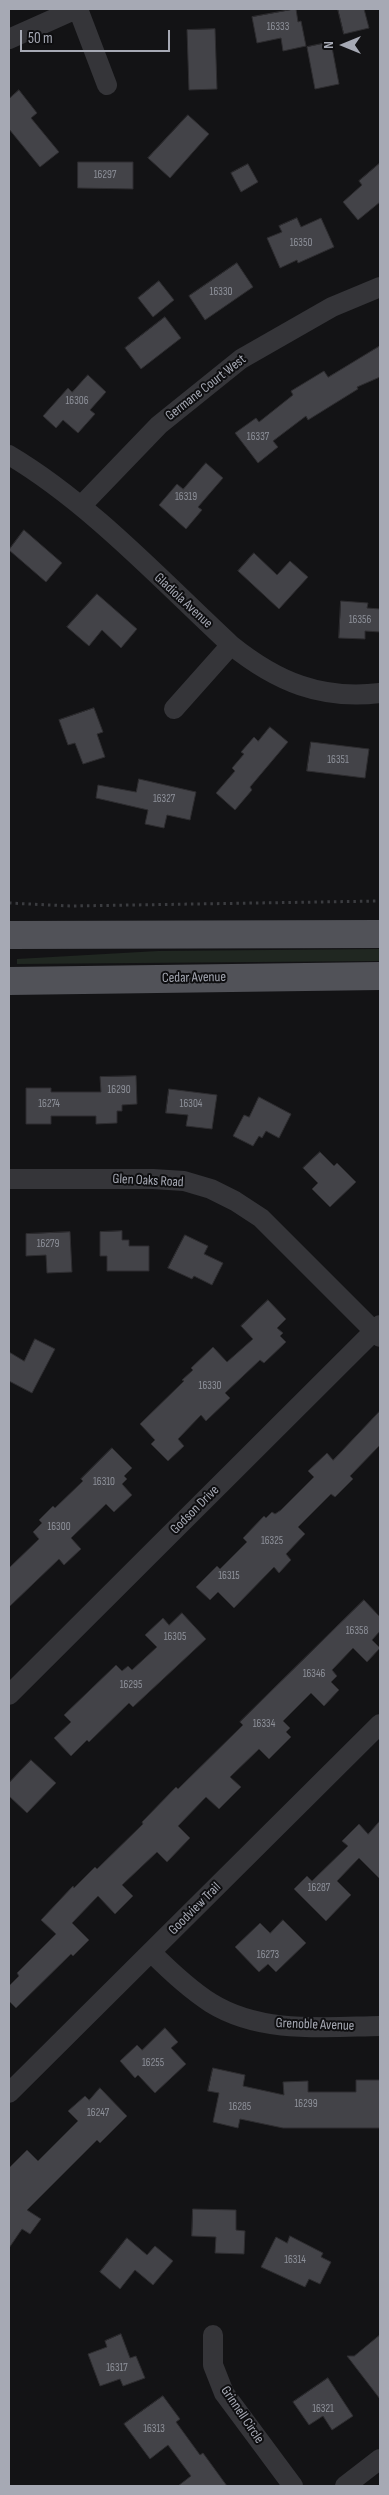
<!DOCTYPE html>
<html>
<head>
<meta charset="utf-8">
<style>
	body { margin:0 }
	#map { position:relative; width:389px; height:2495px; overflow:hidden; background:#131315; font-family:"Sofia Sans Condensed",sans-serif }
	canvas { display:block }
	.frame { position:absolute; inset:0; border:10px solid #a6a9b4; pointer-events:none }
	.north { position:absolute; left:319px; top:20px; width:50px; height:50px; -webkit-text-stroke:4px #0e0e10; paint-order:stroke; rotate:270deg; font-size:14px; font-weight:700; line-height:20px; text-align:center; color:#a6a9b4 }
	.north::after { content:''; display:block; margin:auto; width:18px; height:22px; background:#a6a9b4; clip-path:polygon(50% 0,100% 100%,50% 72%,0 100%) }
	.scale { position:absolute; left:20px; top:30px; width:150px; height:22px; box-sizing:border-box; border:2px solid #a6a9b4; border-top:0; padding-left:6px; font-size:15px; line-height:18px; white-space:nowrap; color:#a6a9b4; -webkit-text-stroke:4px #0e0e10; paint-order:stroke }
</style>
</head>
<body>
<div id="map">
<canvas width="389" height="2495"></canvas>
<div class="frame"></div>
<div class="north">N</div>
<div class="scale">50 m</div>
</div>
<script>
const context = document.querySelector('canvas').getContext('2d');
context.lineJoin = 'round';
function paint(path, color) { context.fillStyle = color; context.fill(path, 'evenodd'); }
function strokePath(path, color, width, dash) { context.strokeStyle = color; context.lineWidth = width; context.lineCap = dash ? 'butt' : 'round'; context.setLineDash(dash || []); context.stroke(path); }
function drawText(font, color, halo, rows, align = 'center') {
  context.font = font + ' "Sofia Sans Condensed",sans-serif'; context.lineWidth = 4; context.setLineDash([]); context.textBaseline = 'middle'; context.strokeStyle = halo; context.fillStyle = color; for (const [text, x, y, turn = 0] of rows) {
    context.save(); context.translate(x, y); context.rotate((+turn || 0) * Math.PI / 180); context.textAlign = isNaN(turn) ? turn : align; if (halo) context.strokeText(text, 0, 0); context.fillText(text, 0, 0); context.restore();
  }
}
paint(new Path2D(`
	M380 949V961L17 964V959L158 951Z`), '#202721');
const building = new Path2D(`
	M296 9 298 22 301 21 306 46 283 51 281 38 257 43 252 17Z
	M338 9H364L369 28 344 34Z
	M215 29 217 89 189 90 187 30Z
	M331 42 339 84 315 89 307 47Z
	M19 90 37 113 31 118 59 152 40 167 9 129V99Z
	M188 115 209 134 170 178 148 158Z
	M78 162H133V189L78 188Z
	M380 163V202L358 220 343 202 362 185 359 181Z
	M248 164 258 182 241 192 231 173Z
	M297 218 301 227 321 218 334 247 298 263 297 260 280 268 267 238 282 232 279 226Z
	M237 263 253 287 205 320 189 296Z
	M159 281 174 300 153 317 138 298Z
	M165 317 181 338 141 369 125 348Z
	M380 346V377L357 387 358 389 308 420 306 416 273 441 278 447 258 463 235 433 256 418 259 422 293 395 291 391 324 371 328 377Z
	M88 375 106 392 90 410 95 414 78 433 63 420 56 428 43 416 68 388 72 392Z
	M206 463 223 478 198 507 202 510 186 529 159 505 177 484 183 489Z
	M24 530 62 563 46 582 9 550Z
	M254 553 277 575 290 561 308 577 279 609 238 571Z
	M97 594 137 629 121 648 102 630 89 646 67 627Z
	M341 601 368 603 367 608 380 609V632L365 631V639L339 638Z
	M94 708 103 732 97 734 105 757 83 764 75 743 68 745 59 720Z
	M270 727 288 742 250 787 252 790 235 810 216 793 235 771 232 768 244 754 241 752 254 737 258 741Z
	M311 742 369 749 365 778 307 771Z
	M139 779 196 792 190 820 167 815 164 828 145 824 148 810 96 798 98 785 136 792Z
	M136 1076 137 1104 122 1105V1111H117V1123L96 1124V1116H51V1124H26V1088H51V1092H101L100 1077Z
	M169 1089 217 1095 212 1129 186 1126 188 1115 166 1113Z
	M259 1097 291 1114 279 1138 266 1131 262 1138 259 1136 253 1146 233 1136 244 1115 249 1117Z
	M320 1152 334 1166 337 1163 356 1182 330 1207 312 1189 318 1183 303 1168Z
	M122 1231V1240H129V1246H149V1271H107V1256H100V1232Z
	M70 1232 72 1272 47 1273 46 1255 26 1256V1234Z
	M185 1235 208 1246 204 1254 223 1263 212 1285 194 1276 192 1279 168 1268Z
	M268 1300 286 1319 277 1328 283 1333 280 1336 286 1342 264 1363 260 1360 225 1393 230 1398 206 1421 201 1415 178 1439 184 1446 168 1461 151 1444 155 1440 140 1424 184 1381 182 1380 193 1370 191 1368 213 1347 227 1362 253 1339 241 1326Z
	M35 1339 55 1349 32 1393 9 1381V1352L24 1361Z
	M380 1411V1445L350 1476 353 1479 335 1497 331 1494 298 1527 305 1534 286 1554 291 1560 279 1573 274 1567 234 1608 218 1592 210 1600 196 1587 217 1566 220 1569 247 1542 243 1538 264 1516 266 1518 272 1512 275 1514 281 1510 314 1477 308 1471 327 1453 333 1460Z
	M112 1448 132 1468 124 1476 127 1479 122 1484 132 1495 114 1512 106 1504 71 1538 81 1549 64 1565 59 1559 9 1607V1568L39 1539 33 1532 42 1523 39 1520 53 1506 55 1508 83 1481 81 1479Z
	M364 1600 380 1617V1631L372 1640 380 1648 367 1662 353 1648 332 1670 337 1676 331 1682 339 1690 324 1706 311 1693 283 1721 290 1728 286 1732 291 1737 269 1759 259 1749 230 1777 241 1787 219 1809 206 1797 178 1826 190 1838 167 1862 157 1852 122 1885 133 1896 115 1914 98 1896 72 1923 89 1940 73 1956 71 1954 16 2008 9 2001V1986L19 1976 17 1973 56 1934 41 1920 73 1886 74 1888 95 1867 97 1869 143 1824 142 1822 176 1787 178 1789 243 1725 240 1722Z
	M182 1613 206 1639 133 1707 129 1703 89 1742 87 1740 71 1756 54 1738 71 1722 64 1715 116 1665 122 1671 128 1666 132 1670 157 1647 145 1635 163 1618 169 1625Z
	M31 1760 56 1783 27 1813 9 1796V1783Z
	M380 1821V1879L359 1858 337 1881 351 1895 326 1921 294 1889 307 1876 312 1881 348 1846 342 1841 359 1824 368 1834Z
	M283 1920 306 1943 276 1972 268 1964 259 1972 235 1947 260 1923 270 1933Z
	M165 2028 178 2042 171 2048 186 2064 155 2093 138 2075 135 2078 120 2061 137 2045 142 2050Z
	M213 2068 245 2075 243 2086 284 2095 283 2082 308 2081V2092H356V2080H380V2128H283L240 2119 238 2128 213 2122 219 2093 208 2091Z
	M100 2088 127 2116 100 2143 97 2140 27 2210 41 2219 30 2234 22 2229 9 2248V2168L27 2150 38 2161 78 2121 68 2111 85 2096 89 2100Z
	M193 2209 236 2210V2230L245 2231 244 2254 215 2253 216 2237 192 2236Z
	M290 2236 323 2253 321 2257 331 2262 320 2284 309 2279 305 2287 261 2267 276 2237 287 2243Z
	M127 2238 147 2255 155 2246 173 2261 153 2285 135 2270 120 2289 100 2272Z
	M121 2334 130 2358 136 2356 145 2378 123 2386 120 2379 100 2386 88 2354 107 2347 105 2341Z
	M380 2335V2399L347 2356H354Z
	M328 2378 353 2416 332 2430 323 2416 309 2425 293 2402Z
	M163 2396 180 2419 176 2422 200 2455 203 2453 227 2486H178L191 2476 168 2445 150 2459 124 2424Z`);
paint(building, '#434348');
strokePath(building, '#2e2d30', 1);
strokePath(new Path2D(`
	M9 903 71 906 380 901`), '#3b3c40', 3, [2.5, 4]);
strokePath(new Path2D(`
	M78 9 107 85
	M9 39 76 9
	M9 455C90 503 162 581 231 645 277 682 321 700 380 693
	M81 506 159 425 241 359 332 307 380 287
	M174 709 231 645
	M9 1179H153L184 1181 211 1189 235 1201 261 1218 380 1337
	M9 1695 380 1325
	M152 1953C170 1971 189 1989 211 2003 261 2034 324 2027 380 2026
	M9 2093 380 1724
	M213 2335V2365L224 2393 293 2486
	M345 2486 380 2459`), '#353539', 20);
strokePath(new Path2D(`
	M9 935 380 934
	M9 981 380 976`), '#515258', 28);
drawText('11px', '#8d9099', null, [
	["16333",278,27],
	["16297",105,175],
	["16350",301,243],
	["16330",221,292],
	["16306",77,401],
	["16337",258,437],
	["16319",186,497],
	["16356",360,620],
	["16351",338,760],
	["16327",164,799],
	["16290",119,1090],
	["16274",49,1104],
	["16304",191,1104],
	["16279",48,1244],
	["16330",210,1386],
	["16310",104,1482],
	["16300",59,1527],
	["16325",272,1541],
	["16315",229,1576],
	["16358",357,1631],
	["16305",175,1637],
	["16346",314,1674],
	["16295",131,1685],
	["16334",264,1724],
	["16287",319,1888],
	["16273",268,1955],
	["16255",153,2063],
	["16299",306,2104],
	["16285",240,2107],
	["16247",98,2113],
	["16314",295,2260],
	["16317",117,2368],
	["16321",323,2409],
	["16313",154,2429]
]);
drawText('14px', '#a6a9b4', '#0e0e10', [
	["Germane Court West",206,388,-38],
	["Gladiola Avenue",183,601,43],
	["Cedar Avenue",194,978,-1],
	["Glen Oaks Road",148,1181,3],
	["Godson Drive",195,1510,-45],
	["Goodview Trail",195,1909,-45],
	["Grenoble Avenue",315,2025,2],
	["Grinnell Circle",242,2415,56]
]);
</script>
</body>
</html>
